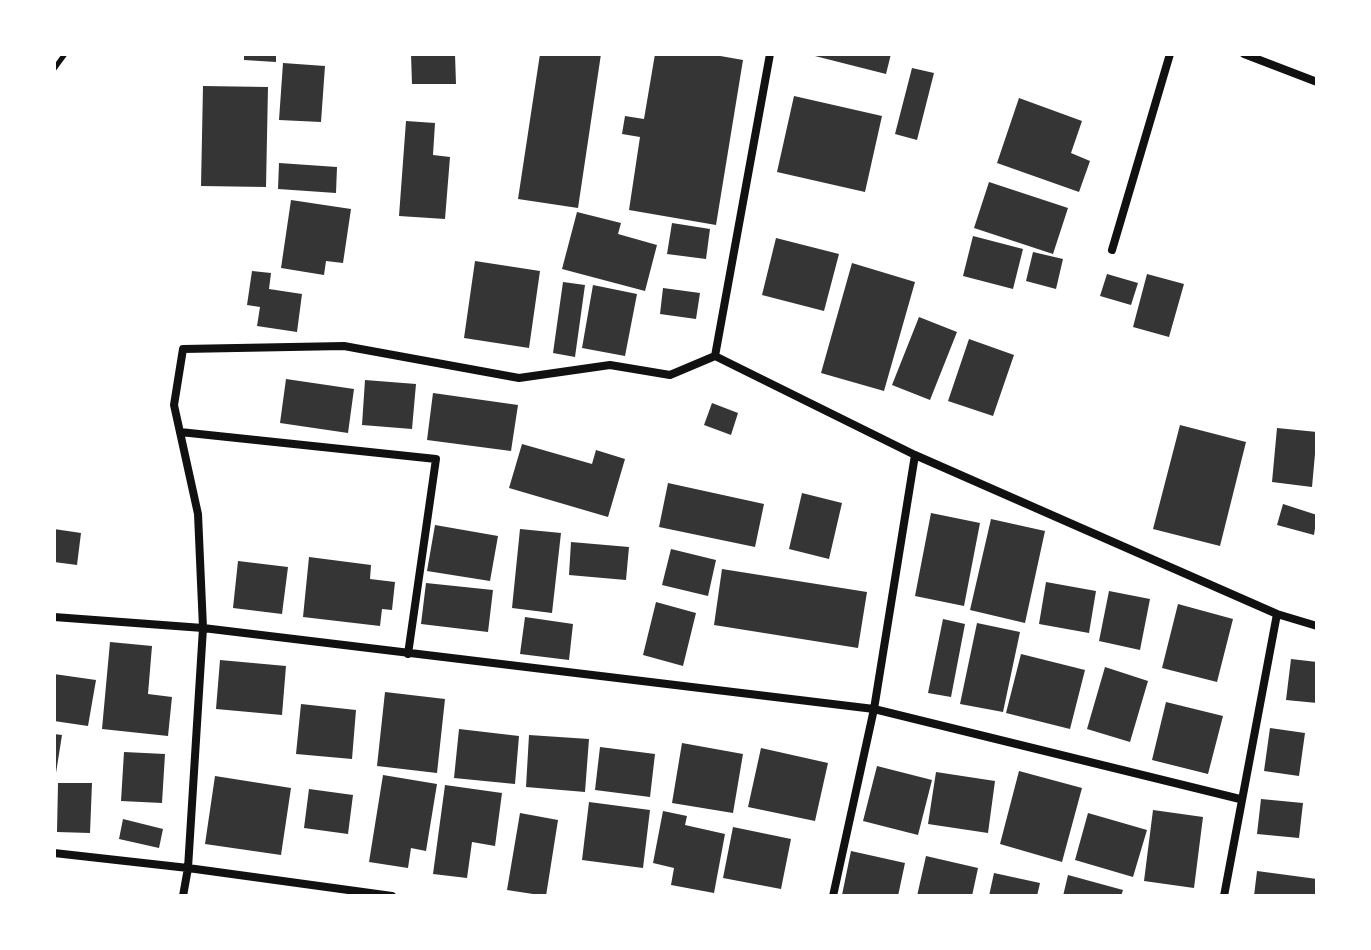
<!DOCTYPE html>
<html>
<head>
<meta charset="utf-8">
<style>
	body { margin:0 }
	#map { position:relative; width:1371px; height:950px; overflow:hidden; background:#fff; font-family:"Libre Baskerville",serif }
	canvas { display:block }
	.frame { position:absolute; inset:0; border:56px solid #fff; pointer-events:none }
</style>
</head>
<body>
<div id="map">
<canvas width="1371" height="950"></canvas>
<div class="frame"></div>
</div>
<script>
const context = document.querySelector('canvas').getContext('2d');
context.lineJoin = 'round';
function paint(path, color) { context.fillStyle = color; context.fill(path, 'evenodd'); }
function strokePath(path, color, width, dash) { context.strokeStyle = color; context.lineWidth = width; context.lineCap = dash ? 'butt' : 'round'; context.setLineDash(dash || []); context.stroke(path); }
paint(new Path2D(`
	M244 54H276V62L244 60Z
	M411 54H455L456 84H412Z
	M540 54H601L578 208 518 199Z
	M655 54H709L743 60 716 225 629 210 640 137 622 134 625 116 644 119Z
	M807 54H891L886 74Z
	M283 63 325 66 321 122 279 120Z
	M912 68 934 73 917 140 895 134Z
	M203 86 268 87 266 187 201 186Z
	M794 96 882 116 865 192 777 172Z
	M1019 98 1082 121 1071 153 1090 161 1079 192 997 163Z
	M406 121 435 123 433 155 450 157 445 219 399 216Z
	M279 163 337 167 336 193 278 189Z
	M989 182 1068 208 1053 254 974 228Z
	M291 200 351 209 343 263 326 261 324 275 281 268Z
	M577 212 621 223 618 234 657 245 645 291 562 269Z
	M672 223 710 229 706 259 667 254Z
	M973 236 1023 249 1013 289 963 276Z
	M776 238 839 254 824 311 762 295Z
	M1033 252 1063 259 1056 289 1026 281Z
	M475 261 540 271 529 348 464 338Z
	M852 263 915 282 884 391 821 373Z
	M252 271 271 273 269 289 302 294 297 332 257 326 260 307 247 305Z
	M1107 274 1138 283 1131 305 1100 296Z
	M1147 274 1184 284 1169 337 1133 327Z
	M563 282 585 285 575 357 553 353Z
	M593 285 637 294 625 356 582 348Z
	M663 288 700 293 696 319 660 314Z
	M919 317 957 332 930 400 892 385Z
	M969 339 1014 355 993 416 948 401Z
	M286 379 354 389 348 433 280 423Z
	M365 380 416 384 412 429 362 425Z
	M433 393 518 405 511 451 427 440Z
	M712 403 738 413 731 435 704 425Z
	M1180 425 1246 442 1220 546 1153 529Z
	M1277 428 1317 432 1312 487 1272 482Z
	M522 444 592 464 596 450 625 459 608 517 509 488Z
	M668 483 764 504 755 547 659 527Z
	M802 493 842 503 829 559 789 549Z
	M1283 504 1317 515 1314 535 1277 525Z
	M931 513 980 523 964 606 915 596Z
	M991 519 1045 531 1025 623 970 610Z
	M435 525 498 536 490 581 427 571Z
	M54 529 81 533 77 565 54 562Z
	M520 529 561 533 552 613 512 608Z
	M571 542 629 547 626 580 569 575Z
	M671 549 716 560 708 596 662 585Z
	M309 557 371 565 370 579 395 582 392 610 382 609 380 626 303 617Z
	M238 561 288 567 282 614 233 608Z
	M722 569 867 592 858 648 714 625Z
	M1046 582 1096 591 1089 633 1039 624Z
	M426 583 493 590 488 632 421 624Z
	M1109 591 1150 599 1140 650 1099 641Z
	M656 602 696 613 683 666 643 655Z
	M1178 604 1233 619 1217 682 1162 668Z
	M525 617 573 624 569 660 520 654Z
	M943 619 965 624 951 697 928 693Z
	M977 623 1020 632 1003 712 960 704Z
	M110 642 152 646 148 694 172 697 168 736 102 729Z
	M1021 654 1085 670 1070 729 1006 713Z
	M1291 659 1317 662V703L1286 700Z
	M220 660 286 666 282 715 216 709Z
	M1105 667 1148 681 1130 742 1087 729Z
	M54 674 96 680 88 726 54 721Z
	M385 692 445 699 437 773 377 766Z
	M1166 702 1223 716 1208 774 1152 760Z
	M301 704 356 710 352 759 296 754Z
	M1270 728 1305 733 1299 776 1264 771Z
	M459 729 519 736 515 784 454 778Z
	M54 734 62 735 56 773H54Z
	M529 735 589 739 585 792 526 787Z
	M682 743 743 754 733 813 672 803Z
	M600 747 655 754 650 797 595 790Z
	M761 748 828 763 815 821 748 807Z
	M124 752 165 754 162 803 121 801Z
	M877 766 932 780 918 835 863 821Z
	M1019 771 1082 788 1062 862 1000 844Z
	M936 772 995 781 988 833 928 824Z
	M383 775 437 784 426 851 411 848 408 868 369 862Z
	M215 776 291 788 281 855 205 844Z
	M58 783H92L90 833 57 832Z
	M445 785 502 793 495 846 472 842 467 878 433 874Z
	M309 789 353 795 348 834 304 828Z
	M1261 799 1303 803 1299 838 1257 834Z
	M589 802 650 810 643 868 582 860Z
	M1153 810 1203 817 1194 888 1144 881Z
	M663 811 687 816 685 825 725 834 714 893 671 885 674 868 653 863Z
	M520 813 558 820 546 896 507 890Z
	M1088 813 1147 830 1133 877 1075 860Z
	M123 819 163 829 159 848 119 839Z
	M733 827 791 839 781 889 723 878Z
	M851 851 905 863 898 896 842 895Z
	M926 856 978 868 972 896H917Z
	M1257 871 1317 879V896H1254Z
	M994 873 1040 883 1037 896H989Z
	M1068 875 1123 890 1121 896H1063Z`), '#353535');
strokePath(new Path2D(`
	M54 69 65 54`), '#111', 5);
strokePath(new Path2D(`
	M770 54 715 356 915 455 1277 614 1224 896
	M1244 54 1317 82
	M1112 250 1170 54
	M180 432 436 459 408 654
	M1277 614 1317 626
	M54 617 203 628 874 709 1240 799
	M54 853 188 868 392 896
	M183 896 188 868 203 628 198 514 174 405 183 349 344 346 519 378 610 365 670 375 715 356
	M833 896 874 709 915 455`), '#111', 8);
</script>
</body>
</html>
